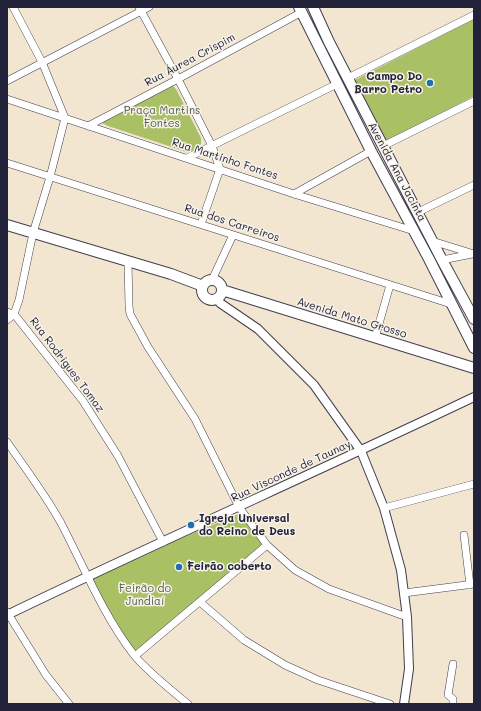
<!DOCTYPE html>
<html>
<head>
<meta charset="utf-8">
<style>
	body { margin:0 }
	#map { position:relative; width:481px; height:711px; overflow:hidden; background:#f3e6d0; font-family:Mali,sans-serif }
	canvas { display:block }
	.frame { position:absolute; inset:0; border:8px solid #22223b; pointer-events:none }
</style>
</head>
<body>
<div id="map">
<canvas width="481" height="711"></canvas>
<div class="frame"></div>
</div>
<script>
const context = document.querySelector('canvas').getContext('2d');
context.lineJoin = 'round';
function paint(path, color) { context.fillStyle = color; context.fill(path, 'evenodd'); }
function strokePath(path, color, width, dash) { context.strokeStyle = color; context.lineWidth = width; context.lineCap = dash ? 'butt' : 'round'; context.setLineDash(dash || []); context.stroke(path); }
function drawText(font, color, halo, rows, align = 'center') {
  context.font = font + ' Mali,sans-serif'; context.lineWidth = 3; context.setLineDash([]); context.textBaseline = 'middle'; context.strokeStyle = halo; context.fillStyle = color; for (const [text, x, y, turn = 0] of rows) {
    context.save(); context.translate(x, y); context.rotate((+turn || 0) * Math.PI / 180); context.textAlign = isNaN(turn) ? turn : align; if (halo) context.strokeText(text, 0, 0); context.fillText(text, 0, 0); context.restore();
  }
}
paint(new Path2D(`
	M474 19V96L382 144 353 81Z
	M172 85 176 89 201 138V144L195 150 187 152 108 126 102 123 103 120Z
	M241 513 266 544 135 653 87 578Z`), '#aac065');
const minor = new Path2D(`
	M139 7 178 79 212 146 220 169 201 224
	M348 78 474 15
	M7 81 149 7
	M7 99 294 194 414 231
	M88 126 178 79 302 12
	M383 146 474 101
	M187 158 337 84
	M7 163 451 304
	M294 194 371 151
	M418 212 474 185
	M432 241 474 254
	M442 260 472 254
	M128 262 129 306 130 314 148 347 195 419 239 507 267 545 295 570 329 589 407 617
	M212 280 233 235
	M7 312 14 314 83 401 118 456 163 542
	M7 320 14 314 19 300 33 233 50 177 65 118 42 62 13 7
	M375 338 390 285
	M7 442C25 468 45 494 61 523 84 567 103 615 134 655 147 671 172 691 188 704
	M384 508 474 484
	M464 535 470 585
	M404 593 474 584
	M200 602 244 640 285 665 318 680 390 704
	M7 612 46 675 69 704
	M135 656 267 545
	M453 664 448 695 453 699V704`);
const tertiary = new Path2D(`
	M218 298 220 303 258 329 314 385 361 451 384 508 401 570 407 617 409 669 404 704
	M7 615C162 540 319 471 474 397`);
const secondary = new Path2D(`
	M299 7 371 151 429 259 474 348
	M313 7 329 42 442 260 474 319
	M7 225 171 274 203 286
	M202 290a10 10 0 1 1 20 0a10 10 0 1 1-20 0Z
	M222 290 474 368`);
strokePath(minor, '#413f51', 8);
strokePath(tertiary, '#413f51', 10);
strokePath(secondary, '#413f51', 12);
strokePath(minor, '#fff', 7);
strokePath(tertiary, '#fff', 8);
strokePath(secondary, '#fff', 10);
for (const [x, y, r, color] of [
	[430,83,4,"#1f6fb2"],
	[191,525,4,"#1f6fb2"],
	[179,567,4,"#1f6fb2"]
]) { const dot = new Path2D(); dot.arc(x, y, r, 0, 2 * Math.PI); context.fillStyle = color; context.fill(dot); strokePath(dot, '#f7f3e8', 1.5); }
drawText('11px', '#22223b', '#f7f3e8', [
	["Rua Áurea Crispim",190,60,-28],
	["Rua Martinho Fontes",225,159,18],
	["Avenida Ana Jacinta",397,172,62],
	["Rua dos Carreiros",232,223,18],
	["Avenida Mato Grosso",352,318,17],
	["Rua Rodrigues Tomaz",67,365,53],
	["Rua Visconde de Taunay",291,471,-25]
]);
drawText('bold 11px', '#22223b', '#f7f3e8', [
	["Campo Do",422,77,"right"],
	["Barro Petro",422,90,"right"],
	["Igreja Universal",199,519],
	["do Reino de Deus",199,532],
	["Feirão coberto",187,567]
], 'left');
drawText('11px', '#52594a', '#f7f3e8', [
	["Praça Martins",162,111],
	["Fontes",162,124],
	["Feirão do",145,589],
	["Jundiaí",145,602]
]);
</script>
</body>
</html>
